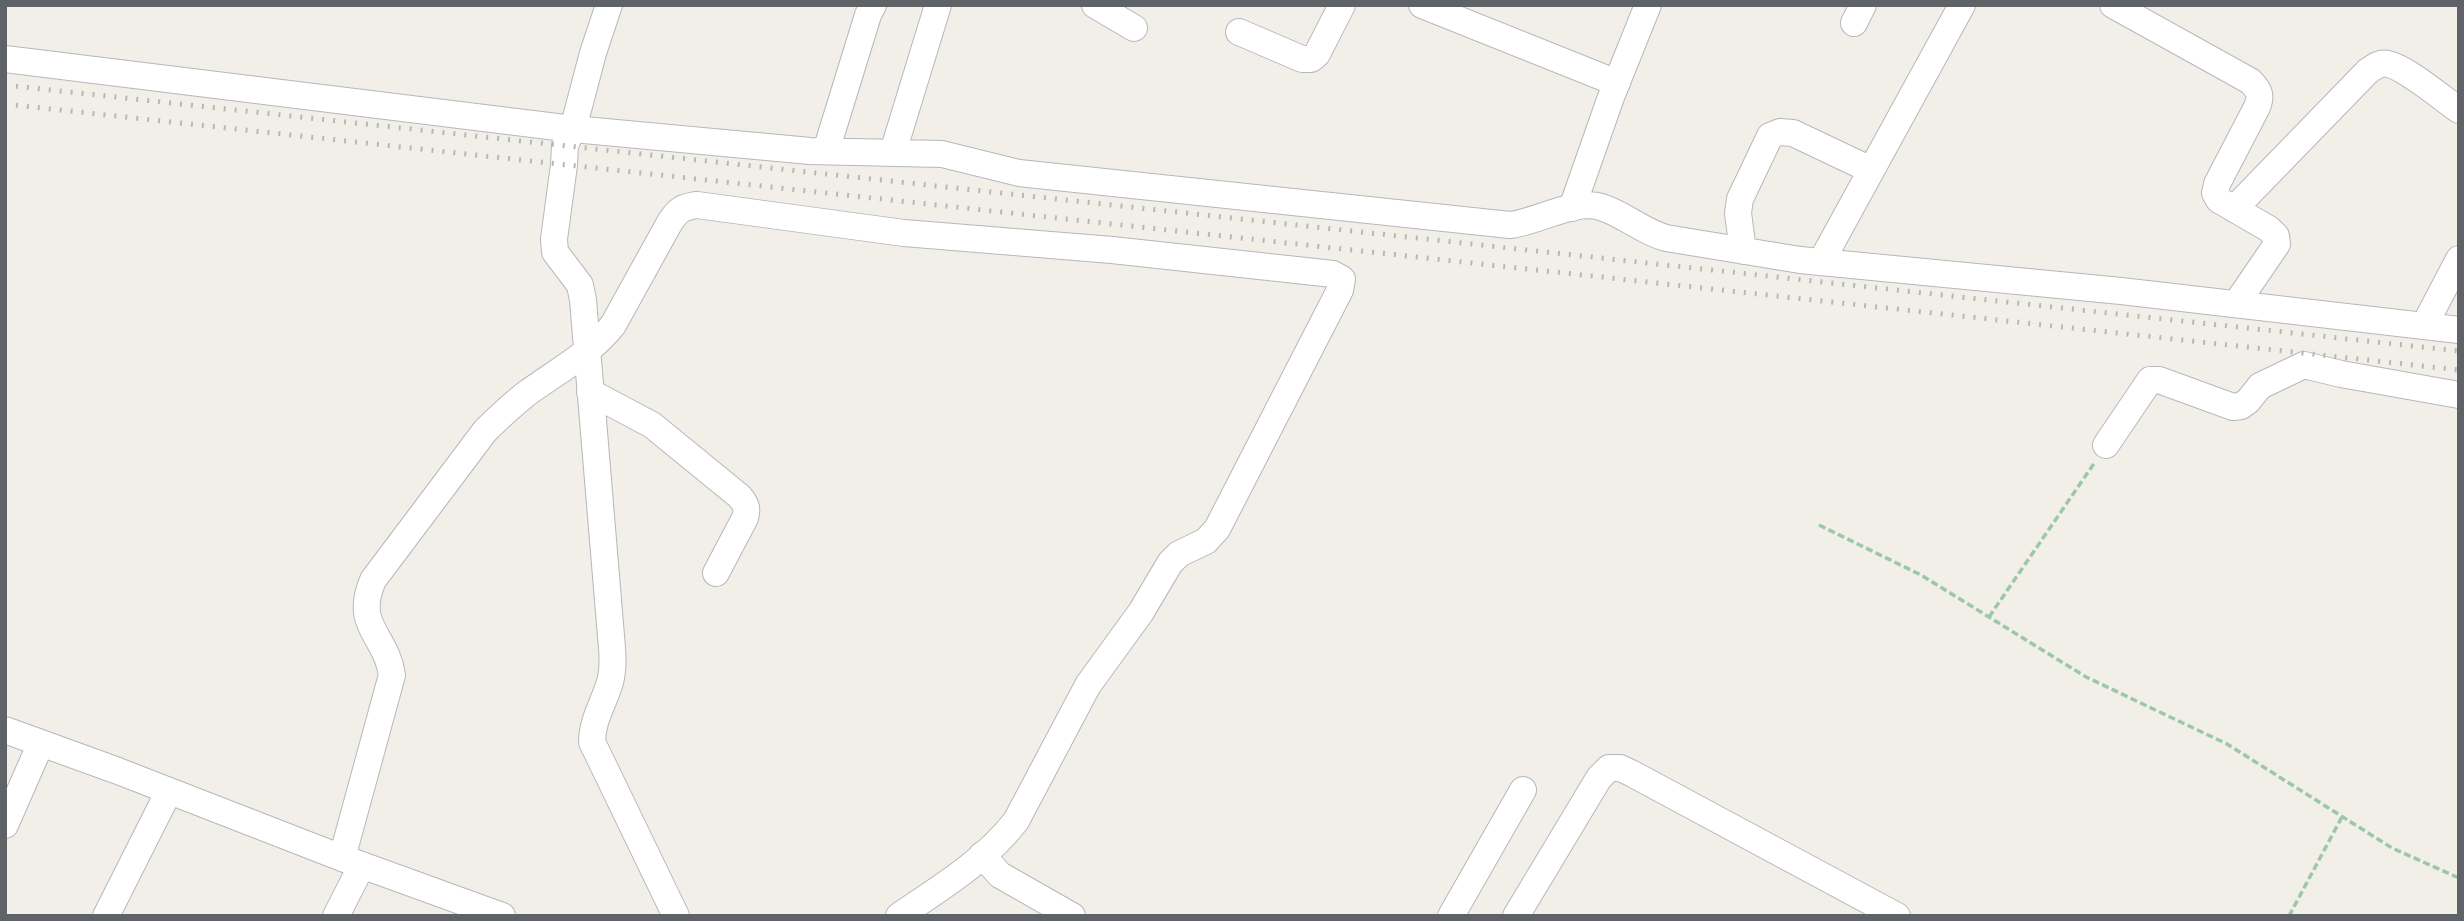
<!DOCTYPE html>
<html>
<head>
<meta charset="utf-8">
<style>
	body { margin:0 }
	#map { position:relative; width:2464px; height:921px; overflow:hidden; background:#f1efe8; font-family:Figtree,sans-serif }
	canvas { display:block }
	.frame { position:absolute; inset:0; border:7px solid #5f6368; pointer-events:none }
</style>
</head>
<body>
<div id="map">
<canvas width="2464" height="921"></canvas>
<div class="frame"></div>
</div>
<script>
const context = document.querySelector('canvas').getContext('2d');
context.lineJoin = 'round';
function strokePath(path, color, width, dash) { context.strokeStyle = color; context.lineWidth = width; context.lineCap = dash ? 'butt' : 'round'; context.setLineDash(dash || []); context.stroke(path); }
const minor = new Path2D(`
	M609 5 593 53 573 129 565 145 564 165 554 239 555 252 580 285 583 300 612 648C613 660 613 671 610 682 604 703 592 720 592 742L676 916
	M1095 5 1134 28
	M1422 5 1617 83
	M2113 5 2250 81C2259 90 2262 95 2257 107L2217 184 2215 193 2219 200 2269 229 2276 236 2277 244 2236 304
	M1854 23 1863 5
	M1239 32 1302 59H1311L1317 54 1342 5
	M5 59 573 129 810 151 942 154 1019 173 1510 225C1537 222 1575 199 1601 207 1624 214 1643 232 1666 238L1800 260 2121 291 2459 330
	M826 151 868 15 873 5
	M893 152 938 5
	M1572 208 1611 97 1648 5
	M2234 209 2368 71C2374 67 2380 62 2388 64 2405 67 2443 99 2459 110
	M1743 251 1738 213 1740 199 1770 136 1780 132 1793 133 1871 170
	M1821 262 1962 5
	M2424 326 2459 259
	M590 392 652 425 739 496C746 504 748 508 745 518L716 573
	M2106 445 2150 380H2159L2233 407 2241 406 2248 401 2260 386 2304 365 2341 374 2459 395
	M5 730 118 771 342 858 502 916
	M5 825 41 743
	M982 855 1000 875 1072 916
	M342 858 392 675C386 634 353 627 373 580L485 431C498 418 511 406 526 394 556 372 590 354 613 325L670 222C678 210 682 207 697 205L904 233 1112 250 1333 274 1342 279 1340 290 1217 529 1206 541 1179 554 1170 563 1141 612 1088 685 1016 821C985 861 940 888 899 916
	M106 916 169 791
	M336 916 362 865
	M1451 916 1523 790
	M1516 916 1599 778 1609 768H1620L1631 773 1897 916`);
strokePath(minor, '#b5b8bc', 28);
strokePath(new Path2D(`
	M1819 525 1921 575 2086 677 2227 744 2392 848 2459 878
	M1989 617 2095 462
	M2289 916 2343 815`), '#9cc7a9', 3.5, [7, 3.5]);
strokePath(minor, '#fff', 26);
strokePath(new Path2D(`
	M5 85 2459 351
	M5 104 2459 370`), '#b6b7b8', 5, [2, 9]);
</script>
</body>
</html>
